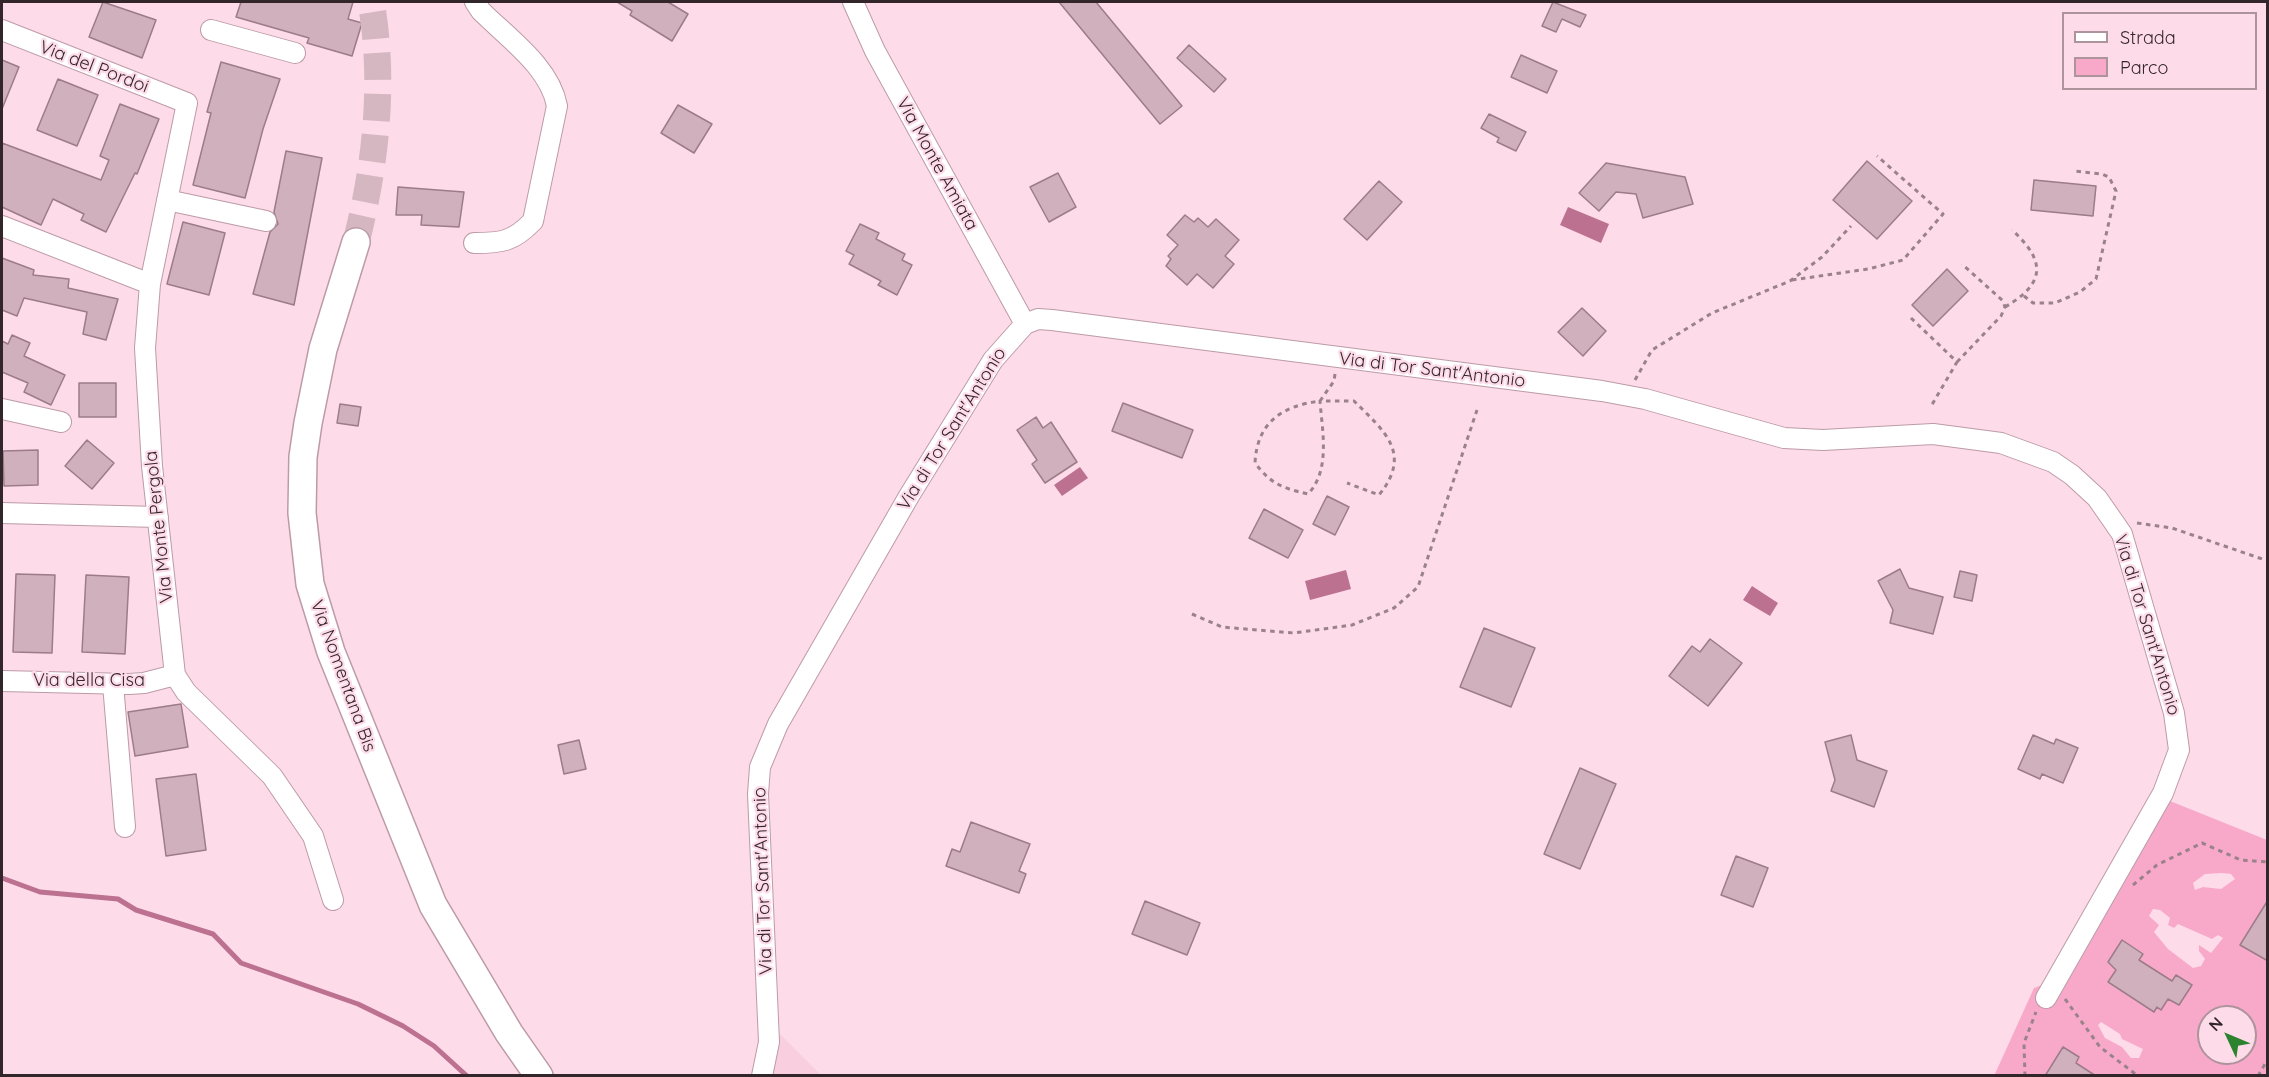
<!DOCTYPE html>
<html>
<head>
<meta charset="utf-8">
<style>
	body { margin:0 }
	#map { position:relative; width:2269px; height:1077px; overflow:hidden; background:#fedbe8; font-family:Quicksand,sans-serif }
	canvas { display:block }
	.frame { position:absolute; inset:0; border:3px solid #33262b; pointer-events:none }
	.legend { position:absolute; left:2062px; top:12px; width:195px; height:78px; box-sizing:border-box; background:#fedbe8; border:2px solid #ad939c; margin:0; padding:8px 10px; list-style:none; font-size:18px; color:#33262b }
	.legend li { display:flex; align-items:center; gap:12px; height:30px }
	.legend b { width:30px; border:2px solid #ad939c }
	.north { position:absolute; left:2197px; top:1005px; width:60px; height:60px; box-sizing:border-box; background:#fedbe8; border:2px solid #ad939c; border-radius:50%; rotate:314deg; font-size:16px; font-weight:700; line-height:24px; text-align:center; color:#33262b }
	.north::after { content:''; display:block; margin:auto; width:21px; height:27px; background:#2d8230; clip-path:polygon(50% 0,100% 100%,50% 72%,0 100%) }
</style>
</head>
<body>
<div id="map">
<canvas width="2269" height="1077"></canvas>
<div class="frame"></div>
<ul class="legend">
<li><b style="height:8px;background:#fff"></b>Strada</li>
<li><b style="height:16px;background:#f8a9c9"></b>Parco</li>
</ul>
<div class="north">N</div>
</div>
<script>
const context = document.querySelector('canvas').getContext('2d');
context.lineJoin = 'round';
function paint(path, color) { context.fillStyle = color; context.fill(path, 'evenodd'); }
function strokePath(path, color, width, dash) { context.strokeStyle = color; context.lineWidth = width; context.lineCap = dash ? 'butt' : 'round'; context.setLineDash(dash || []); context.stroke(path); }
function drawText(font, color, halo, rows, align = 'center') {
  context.font = font + ' Quicksand,sans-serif'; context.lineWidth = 4.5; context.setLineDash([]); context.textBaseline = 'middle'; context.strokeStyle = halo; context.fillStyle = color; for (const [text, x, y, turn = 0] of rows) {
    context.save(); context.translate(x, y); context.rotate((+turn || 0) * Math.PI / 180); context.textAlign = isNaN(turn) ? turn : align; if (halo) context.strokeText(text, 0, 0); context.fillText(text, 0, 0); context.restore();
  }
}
paint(new Path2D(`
	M780 1034 821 1075 772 1076Z`), '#f9cede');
paint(new Path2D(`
	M2165 799 2267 840V1075L1994 1076 2034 988 2057 979ZM2222 873 2231 874 2235 879 2221 889 2203 887 2195 890 2193 883 2205 874ZM2153 909 2160 910 2170 918 2168 925 2174 928 2178 924 2212 939 2218 935 2223 938 2211 953 2199 945V951L2205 959 2201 966 2193 968 2168 949 2154 932 2159 925 2149 916ZM2123 941 2143 954 2139 960 2172 981 2177 975 2192 985 2179 1005 2168 999 2162 1009 2157 1007 2153 1012 2108 983 2116 970 2109 962ZM2209 1017H2245V1053H2209ZM2101 1022 2120 1034 2122 1039 2143 1049 2139 1058H2131L2122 1047 2105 1038 2098 1025Z`), '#f8a9c9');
paint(new Path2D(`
	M1568 207 1609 224 1601 243 1560 225Z
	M1080 467 1088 478 1062 496 1054 485Z
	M1346 570 1351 589 1310 600 1305 581Z
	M1752 586 1778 603 1770 616 1743 600Z`), '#bc7190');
strokePath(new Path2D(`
	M2 878 40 892 118 899 136 910 213 934 241 963 358 1004 403 1026 434 1046 467 1076`), '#bc7190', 5);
const building = new Path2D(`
	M103 2 156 20 142 58 89 37Z
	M241 2H353L348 19 362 23 352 56 307 43 309 38 236 17Z
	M617 2H668L688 14 672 41 630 15 632 11Z
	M1059 2H1096L1182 106 1160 124Z
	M1553 2 1586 15 1580 27 1562 19 1556 32 1542 26Z
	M1189 45 1226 79 1214 92 1177 58Z
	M1521 55 1557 71 1547 93 1511 77Z
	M2 60 19 67 2 109Z
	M221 62 280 79 263 129 245 198 193 185 211 113 207 112Z
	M58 79 98 95 77 146 37 130Z
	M120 104 159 119 137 174 135 173 106 232 81 220 84 214 53 199 41 225 2 207V143L101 180 109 160 100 156Z
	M678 105 712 124 694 153 661 133Z
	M1489 114 1526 132 1516 151 1497 142 1499 138 1481 128Z
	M286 151 322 158 294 305 253 294 270 232 278 224 274 212Z
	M1867 161 1912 201 1877 239 1833 200Z
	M1606 163 1685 177 1693 204 1643 218 1636 194 1616 192 1599 211 1579 193Z
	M1058 173 1076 207 1049 222 1030 187Z
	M2034 180 2096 186 2093 216 2031 210Z
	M1379 181 1402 202 1367 240 1344 219Z
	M398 187 464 192 459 227 421 225 422 215H396Z
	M1185 215 1194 222 1198 218 1208 227 1216 219 1239 240 1225 256 1234 264 1213 288 1197 274 1187 285 1166 266 1171 259 1168 256 1178 245 1167 235Z
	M183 222 225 233 209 295 167 284Z
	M860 224 879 233 876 239 905 254 902 260 912 265 897 295 878 285 881 281 849 264 854 255 846 251Z
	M2 258 34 270 33 275 69 279 68 288 118 299 106 340 83 334 87 312 24 298 17 316 2 310Z
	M1947 269 1968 291 1933 326 1912 305Z
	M1582 308 1606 331 1583 356 1558 332Z
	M12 335 30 343 24 356 65 375 51 405 24 392 28 383 2 372V341L8 344Z
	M79 383H116V417H79Z
	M1123 403 1193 430 1182 458 1112 431Z
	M340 404 361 407 358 426 337 423Z
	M1036 417 1043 428 1051 422 1077 462 1045 483 1032 464 1037 460 1017 430Z
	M87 440 114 463 92 489 65 466Z
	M38 450V485L4 486 3 451Z
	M1327 496 1349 507 1335 535 1313 524Z
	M1264 509 1303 530 1288 558 1249 538Z
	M1900 569 1909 588 1943 597 1933 634 1890 623 1893 610 1878 581Z
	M1960 571 1977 575 1972 601 1954 597Z
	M16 574 55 575 52 653 13 652Z
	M86 575 129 577 125 654 82 652Z
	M1484 628 1535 648 1511 707 1460 687Z
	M1710 639 1742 663 1708 706 1669 676 1692 646 1700 652Z
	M181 704 188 747 135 756 128 712Z
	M1851 735 1857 760 1887 771 1874 807 1831 791 1835 780 1825 742Z
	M2033 735 2054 744 2056 739 2078 748 2063 783 2042 774 2040 779 2018 769Z
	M579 740 586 769 564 774 558 745Z
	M1580 768 1616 784 1580 869 1544 854Z
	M196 774 206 850 166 856 156 779Z
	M971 822 1030 844 1019 871 1026 874 1019 893 946 866 952 849 960 852Z
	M1736 856 1768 868 1753 907 1721 895Z
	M2268 900V961L2240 945Z
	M1145 901 1200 923 1187 955 1132 934Z
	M2122 940 2143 954 2139 960 2172 981 2176 975 2192 985 2179 1005 2168 999 2161 1010 2157 1007 2154 1012 2108 982 2116 970 2108 962Z
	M2063 1047 2079 1057 2076 1063 2096 1076H2045Z`);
paint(building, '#d1b0bd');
strokePath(building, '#9b7c87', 1.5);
strokePath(new Path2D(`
	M356 242C376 165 385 80 371 2`), '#d5b7c2', 27, [27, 14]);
const minor = new Path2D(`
	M853 2 875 51 1025 324
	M2 30 187 103 150 284 145 348 152 466 175 675 186 692 272 776 313 836 333 900
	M211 30 295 53
	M167 200 266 221
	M2 226 150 284
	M474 243C501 243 513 242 533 221L557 106C550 67 508 38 481 11L475 2
	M2 409 61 422
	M2 513 158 517
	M2 681 129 684 144 683 175 675
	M113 684 125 827
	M762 1076 769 1042 758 794 760 767 778 724 909 496 993 360 1025 324 1038 319 1052 320 1602 391 1645 399 1784 438 1823 440 1933 434 2001 443 2053 462 2072 475 2097 498 2122 534 2174 713 2179 750 2163 793 2046 998`);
const secondary = new Path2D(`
	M356 242 323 349 308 423 303 457 302 513 310 584 331 652 433 905 509 1033 539 1076`);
strokePath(minor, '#bc9ba7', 22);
strokePath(secondary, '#bc9ba7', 30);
strokePath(new Path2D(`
	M1792 280 1868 269 1903 260 1943 214 1877 156
	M2024 296 2033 303H2055L2080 292 2096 279 2116 191 2109 177 2102 174 2075 171
	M2005 307C2046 283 2046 261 2012 230
	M1911 318 1957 362 1930 408
	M1957 362 2001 316 2005 307 2003 301 1962 264
	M1335 374 1334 381 1320 401C1281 406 1257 423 1255 463 1271 484 1282 488 1308 494 1331 470 1322 430 1320 401H1354C1384 431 1413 453 1379 495L1347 483
	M1635 380 1652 350 1712 313 1790 281 1822 257 1851 226
	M2137 523 2172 528 2268 561
	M1192 614 1222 627 1294 633 1352 625 1394 608 1418 587 1477 410
	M2133 885 2157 865 2202 843 2241 860 2268 862
	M2065 999 2100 1047 2138 1076
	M2025 1076 2024 1043 2036 1012
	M2258 1076 2268 1059`), '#9a828b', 3, [4.5, 4.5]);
strokePath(minor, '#fff', 20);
strokePath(secondary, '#fff', 27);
drawText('18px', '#33262b', '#fedbe8', [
	["Via del Pordoi",94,67,21],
	["Via Monte Amiata",937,164,61],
	["Via di Tor Sant'Antonio",1432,370,7],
	["Via di Tor Sant'Antonio",952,429,-58],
	["Via Monte Pergola",159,527,-96],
	["Via di Tor Sant'Antonio",2147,625,73],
	["Via Nomentana Bis",343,676,70],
	["Via della Cisa",89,681],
	["Via di Tor Sant'Antonio",763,881,-92]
]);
</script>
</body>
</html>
